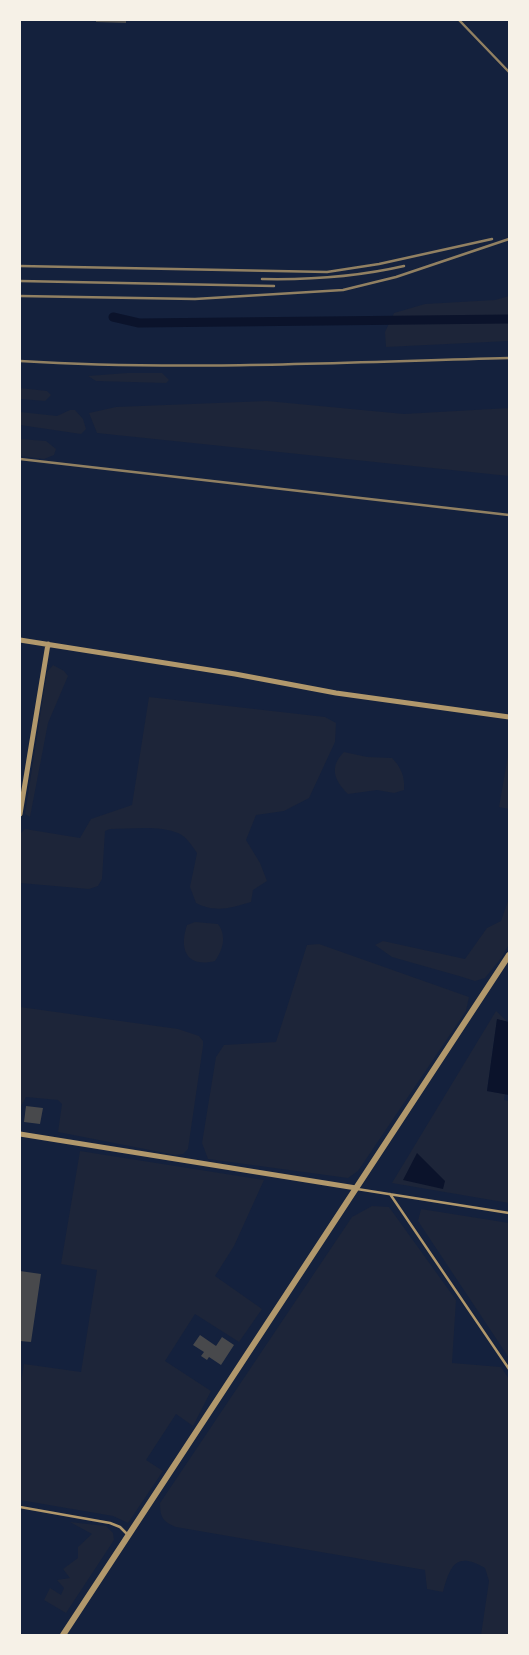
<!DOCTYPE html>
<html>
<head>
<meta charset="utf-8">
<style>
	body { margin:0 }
	#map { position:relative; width:529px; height:1655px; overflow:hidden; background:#14213d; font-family:"Golos Text",sans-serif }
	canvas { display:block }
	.frame { position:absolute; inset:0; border:21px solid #f6f1e7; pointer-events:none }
</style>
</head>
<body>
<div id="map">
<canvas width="529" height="1655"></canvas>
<div class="frame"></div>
</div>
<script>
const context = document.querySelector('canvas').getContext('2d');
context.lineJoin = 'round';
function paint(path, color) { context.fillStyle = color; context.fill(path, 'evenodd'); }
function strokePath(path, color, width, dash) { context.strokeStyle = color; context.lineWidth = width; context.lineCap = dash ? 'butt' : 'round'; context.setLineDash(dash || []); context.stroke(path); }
paint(new Path2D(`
	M509 296V341L386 347 385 332 394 313 425 304 495 300Z
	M127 373H162L169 380 166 383 96 381 88 376Z
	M20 388 47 391 51 395 45 401 20 399Z
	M267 401 404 414 509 408V476L97 433 89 413 116 407Z
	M70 410H75L83 419 86 429 81 434 20 425V412L57 416Z
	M20 439 46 441 56 449 54 455 44 459 20 456Z
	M53 665 64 671 68 676 48 723 30 817 25 814 47 672Z
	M149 697 325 717 336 723 335 742 309 798 284 811 256 815 246 840 260 863 267 881 253 890 251 902C230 908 216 913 196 903L190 887 197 853C192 846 187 837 178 833 158 825 131 829 110 829L105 831 102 879 98 886 89 889 20 883V834L25 829 80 838 91 819 132 805Z
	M509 750V809L499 807Z
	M344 752 367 757 392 758C401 767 405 777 404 790L394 793 377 790 348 794C334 780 329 767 344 752Z
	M509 898V944L502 957 485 978 475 981 459 976 392 957 375 945 383 941 465 959 487 928 501 921Z
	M195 922 218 924C227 936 223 950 215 961 186 968 179 949 187 925Z
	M319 944 469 997 466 1011 358 1171 348 1178 208 1159 202 1143 216 1057 224 1045 276 1042 307 945Z
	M20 1007 178 1029 199 1036 203 1041V1046L188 1149 183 1154 175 1155 58 1132 62 1104 58 1100 26 1097 20 1108Z
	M496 1011 508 1022 497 1020 487 1091 505 1094 504 1100 509 1101V1203L392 1183Z
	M80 1151 264 1180 234 1246 215 1276 262 1309 239 1342 195 1314 165 1361 211 1391 193 1426 176 1414 146 1460 163 1471 128 1523 113 1516 20 1500V1388L24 1364 81 1372 97 1270 61 1264Z
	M372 1206 389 1207 456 1300 452 1363 501 1367 509 1379V1635H481L489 1581 485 1568C456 1551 450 1566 443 1592L427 1589 425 1570 176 1527C163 1522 160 1517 160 1503L352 1217Z
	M421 1209 509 1223V1358L418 1221Z
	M70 1522 106 1526 113 1533 114 1540 66 1613 44 1600 50 1588 61 1595 64 1588 57 1580 70 1578 63 1569 78 1558V1547L92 1534Z`), '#1d2539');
paint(new Path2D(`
	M497 1019 509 1022V1095L487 1091Z
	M417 1153 445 1181 443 1189 403 1180Z`), '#0b132b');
strokePath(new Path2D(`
	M113 317 139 323 509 319`), '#0b132b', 9);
paint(new Path2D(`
	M96 20H126V23L96 22Z
	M26 1106 43 1108 40 1124 24 1122Z
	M20 1271 41 1274 31 1342 20 1341Z
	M200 1335 216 1346 222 1337 234 1345 221 1365 209 1357 207 1360 201 1356 204 1352 193 1345Z`), '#48494c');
strokePath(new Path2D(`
	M357 1189 509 1213
	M390 1194 509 1369
	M20 1507 110 1523 120 1527 128 1535`), '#b1986c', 2.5);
strokePath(new Path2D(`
	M20 640 235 674 336 693 509 717
	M20 814 48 644
	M20 1134 356 1188`), '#b1986c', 5);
strokePath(new Path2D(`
	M63 1635 509 955`), '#b1986c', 6);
strokePath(new Path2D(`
	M459 20 509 72
	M20 266 327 272 379 264 492 239
	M262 279C311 280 356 277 404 266
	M20 281 274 286
	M20 296 195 299 343 290 396 277 509 239
	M20 361C183 371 346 362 509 358
	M20 459 509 515`), '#918062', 2.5);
</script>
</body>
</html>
